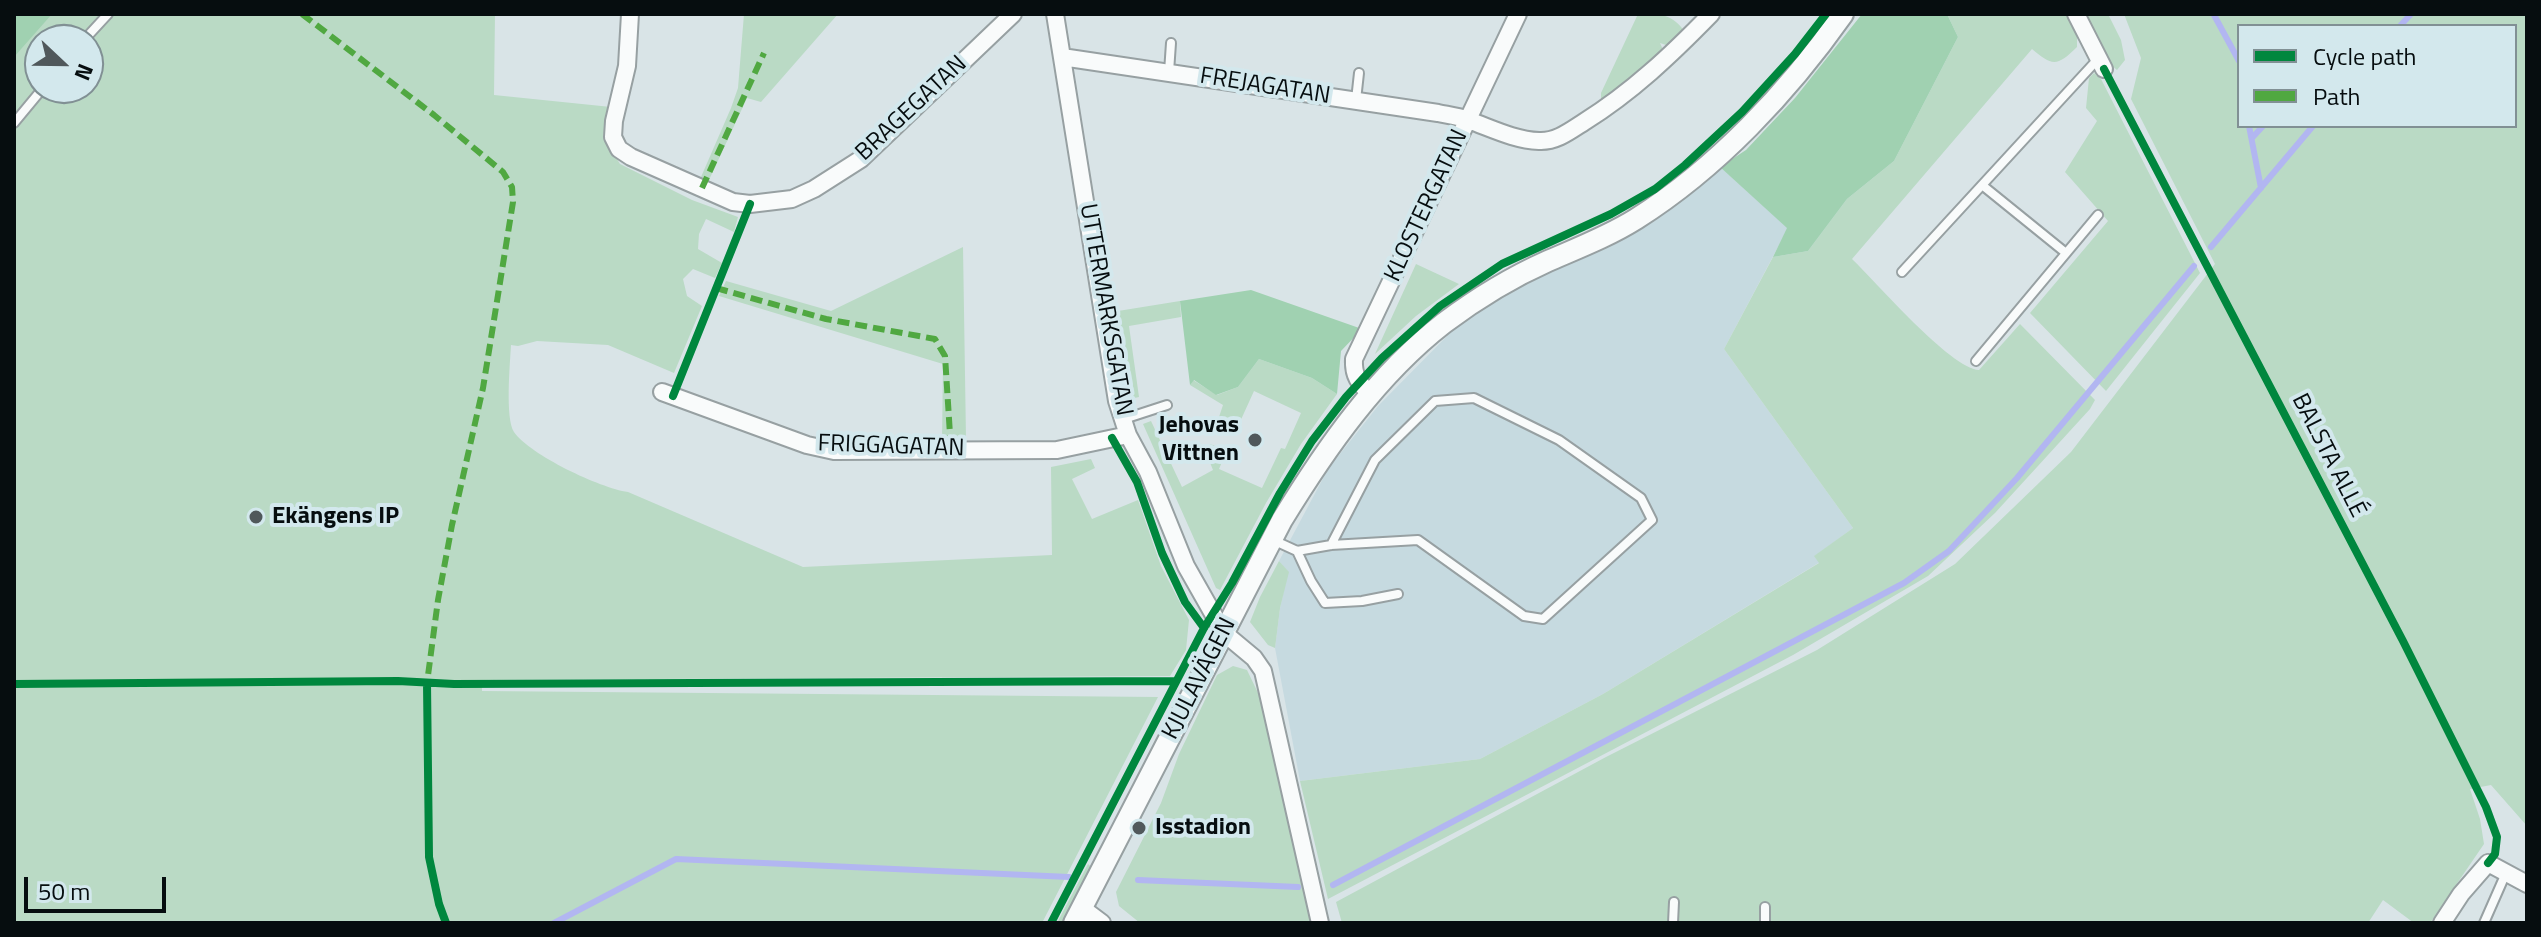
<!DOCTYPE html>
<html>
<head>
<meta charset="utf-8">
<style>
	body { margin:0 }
	#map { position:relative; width:2541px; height:937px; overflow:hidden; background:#d9e4e7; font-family:"Titillium Web",sans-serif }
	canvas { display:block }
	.frame { position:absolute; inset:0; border:16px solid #060d0f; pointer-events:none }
	.legend { position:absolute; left:2237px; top:24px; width:280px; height:104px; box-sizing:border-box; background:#d3e8ed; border:2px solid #819094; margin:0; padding:10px 14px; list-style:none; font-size:24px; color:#060d0f }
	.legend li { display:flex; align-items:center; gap:16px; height:40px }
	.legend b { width:40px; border:2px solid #819094 }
	.north { position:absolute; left:24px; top:24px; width:80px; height:80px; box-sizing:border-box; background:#d3e8ed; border:2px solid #819094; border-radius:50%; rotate:112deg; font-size:22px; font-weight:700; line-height:32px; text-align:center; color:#060d0f }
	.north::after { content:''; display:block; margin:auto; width:28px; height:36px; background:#50585b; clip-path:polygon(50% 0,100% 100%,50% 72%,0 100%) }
	.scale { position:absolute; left:24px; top:877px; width:142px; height:36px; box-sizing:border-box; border:4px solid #060d0f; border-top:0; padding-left:10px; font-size:24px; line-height:28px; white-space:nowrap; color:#060d0f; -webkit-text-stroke:6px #d3e8ed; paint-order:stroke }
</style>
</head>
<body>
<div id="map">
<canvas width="2541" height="937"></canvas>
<div class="frame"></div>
<ul class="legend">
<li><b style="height:10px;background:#00873e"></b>Cycle path</li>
<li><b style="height:10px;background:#50a841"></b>Path</li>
</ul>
<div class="north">N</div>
<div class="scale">50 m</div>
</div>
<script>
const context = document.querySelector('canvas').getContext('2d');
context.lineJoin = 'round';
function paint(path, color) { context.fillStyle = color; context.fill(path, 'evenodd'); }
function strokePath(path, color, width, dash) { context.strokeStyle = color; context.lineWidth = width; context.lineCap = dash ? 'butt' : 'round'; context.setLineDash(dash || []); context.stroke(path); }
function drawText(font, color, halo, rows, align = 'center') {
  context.font = font + ' "Titillium Web",sans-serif'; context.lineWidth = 8; context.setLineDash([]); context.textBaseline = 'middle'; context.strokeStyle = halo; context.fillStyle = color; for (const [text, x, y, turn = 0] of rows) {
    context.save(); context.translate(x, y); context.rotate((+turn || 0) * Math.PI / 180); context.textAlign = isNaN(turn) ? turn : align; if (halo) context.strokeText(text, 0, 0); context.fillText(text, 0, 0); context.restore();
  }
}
paint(new Path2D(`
	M1720 167 1788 228 1724 349 1853 528 1815 556 1820 562 1603 694 1480 759 1300 781 1275 648 1280 608 1288 572 1279 561 1328 469 1378 406 1453 330 1523 281 1635 233Z`), '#c6dae0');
paint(new Path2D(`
	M14 14H495L494 95 611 107 603 137 620 164 692 200 738 217 734 232 706 219 699 234 698 249 722 263 715 278 693 269 683 279 687 296 702 306 674 373 608 345 537 341 518 346 511 345C510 364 505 418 514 432 530 455 600 488 628 492L803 567 1052 555 1051 467 1091 459 1095 468 1072 479 1092 519 1138 500 1161 566 1189 620 1186 650 1170 676 482 680V691L1158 697 1042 923H14ZM40 40H88V88H40Z
	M744 14H838L761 102 747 98 709 180 701 177 731 108 738 88Z
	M1638 14C1659 14 1672 13 1685 32L1669 46 1660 43 1664 52 1601 101V93Z
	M1947 14H2066L2077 33V47C2057 67 2052 66 2032 49L1852 259C1875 281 1951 369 1979 370L2020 324 2095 400 2090 409 1995 513 1928 576 1793 655 1328 899 1300 781 1480 759 1603 694 1819 563 1814 556 1853 528 1724 349 1773 257 1808 251 1847 199 1894 161 1958 37Z
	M2084 14H2108L2121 40 2125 60 2117 70 2110 64Z
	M2124 14H2527V826L2491 785 2470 789 2480 819 2484 844 2430 923H2414L2383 900 2368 923H1342L1336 902 1606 757 1817 650 1955 564 2071 452 2215 264 2131 99 2141 58ZM2239 26H2515V126H2239Z
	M2094 73 2101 79 2200 273 2106 391 2030 313 2108 221 2065 172 2097 121 2086 108 2089 78Z
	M963 247 966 439 942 440 943 364 719 296 726 281 831 311Z
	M1416 264 1459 284 1416 316 1375 354Z
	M1180 301 1181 317 1129 326 1139 397 1130 399 1118 311Z
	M1259 359 1312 378 1337 394 1301 444 1266 503 1220 590 1216 588 1143 424 1151 421 1182 487 1213 470 1205 450 1210 444 1227 450 1219 469 1262 488 1281 448 1285 449 1301 413 1254 391 1234 435 1224 431 1217 423 1223 405 1190 385 1193 380 1217 395 1238 387Z
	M1279 561 1289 572 1280 608 1275 648 1268 645 1250 622 1260 597Z
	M1233 666 1247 670 1259 695 1311 923H1140L1119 906 1116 892 1161 803 1179 754 1217 675Z
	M1088 864 1094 869 1064 923H1057Z`), '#badac5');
paint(new Path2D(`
	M14 14H52L14 57Z
	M1862 14H1947L1958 37 1894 161 1847 199 1808 251 1773 257 1787 228 1720 167 1746 150 1795 98Z
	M1251 290 1362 329 1341 351 1337 394 1312 378 1259 359 1238 387 1216 395 1194 380 1190 385 1180 301Z`), '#a0d1b1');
strokePath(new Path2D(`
	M2214 15 2239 61
	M2400 26 2411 14
	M2249 126 2261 188
	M2252 138 2263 126
	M2211 247 2313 126
	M1138 880 1298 887
	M1333 885 1904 583 1949 551 2017 478 2194 266
	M554 923 676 859 1069 877`), '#b2b6f1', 6);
const service = new Path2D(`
	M84 40 108 14
	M1169 72 1171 43
	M1356 100 1359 73
	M14 123 43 88
	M1982 185 2066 253
	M1902 272 2098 59
	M1976 361 2098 215
	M1124 419 1167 405
	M1273 540 1297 551 1311 581 1325 603 1362 601 1398 594
	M1297 551 1331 545 1418 540 1524 616 1543 619 1652 520 1641 498 1559 440 1474 398 1435 401 1375 460 1331 545
	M1673 923 1674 902
	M1765 923V907
	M2484 923 2506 873`);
const minor = new Path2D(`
	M630 14 627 66 614 121 613 137 619 149 631 157 733 202 750 204 792 199 814 189 861 159 1013 14
	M1055 14 1117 401 1128 435 1148 472 1186 566 1224 633 1254 658 1263 671 1320 923
	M2076 14 2104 69
	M1062 57 1438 113C1447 115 1458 116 1468 120 1491 128 1514 140 1539 141 1556 142 1570 131 1584 122 1632 92 1671 55 1711 14
	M662 392 807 445 834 451 1057 450 1128 435
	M1371 395C1359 383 1353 376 1354 359L1518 14
	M1082 908 1102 923
	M2442 923 2461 894 2488 863 2527 884`);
const tertiary = new Path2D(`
	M1074 923 1282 520C1326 448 1377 375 1444 323 1476 299 1512 277 1548 261 1578 248 1609 236 1636 219 1717 168 1788 92 1843 14`);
strokePath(service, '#97a0a2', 12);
strokePath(minor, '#97a0a2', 20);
strokePath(tertiary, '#97a0a2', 24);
strokePath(service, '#f9fbfb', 8);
strokePath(minor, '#f9fbfb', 16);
strokePath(tertiary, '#f9fbfb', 20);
strokePath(new Path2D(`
	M302 14 434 115 503 172 512 187 513 202 483 388 452 525 438 600 427 683
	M702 188 764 53
	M716 288 826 319 935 339 945 356 951 450`), '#50a841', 6, [12, 6]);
strokePath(new Path2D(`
	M2104 69 2403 641 2486 807 2497 837 2495 854 2488 863
	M673 396 750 204
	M1112 438 1137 482 1162 553 1185 602 1204 628
	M427 683 429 857 439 904 446 923
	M14 684 398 681 454 684 1176 681
	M1051 923 1204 628 1232 583 1280 493 1312 441 1346 397 1382 358 1440 306 1502 264 1611 214 1655 189 1685 165 1742 112 1795 54 1826 14`), '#00873e', 8);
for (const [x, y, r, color] of [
	[1255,440,8,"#50585b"],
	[256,517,8,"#50585b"],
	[1139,828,8,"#50585b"]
]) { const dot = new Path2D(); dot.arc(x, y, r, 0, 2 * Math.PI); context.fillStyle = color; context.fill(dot); strokePath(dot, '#d3e8ed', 3); }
drawText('24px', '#060d0f', '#d3e8ed', [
	["FREJAGATAN",1265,87,9],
	["BRAGEGATAN",912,109,-43],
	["KLOSTERGATAN",1427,206,-65],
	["UTTERMARKSGATAN",1105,310,80],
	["FRIGGAGATAN",891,447,2],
	["BALSTA ALLÉ",2328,456,63],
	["KJULAVÄGEN",1200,679,-63]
]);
drawText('bold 24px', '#060d0f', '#d3e8ed', [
	["Jehovas",1239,426,"right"],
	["Vittnen",1239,454,"right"],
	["Ekängens IP",272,517],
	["Isstadion",1155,828]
], 'left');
</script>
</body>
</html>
